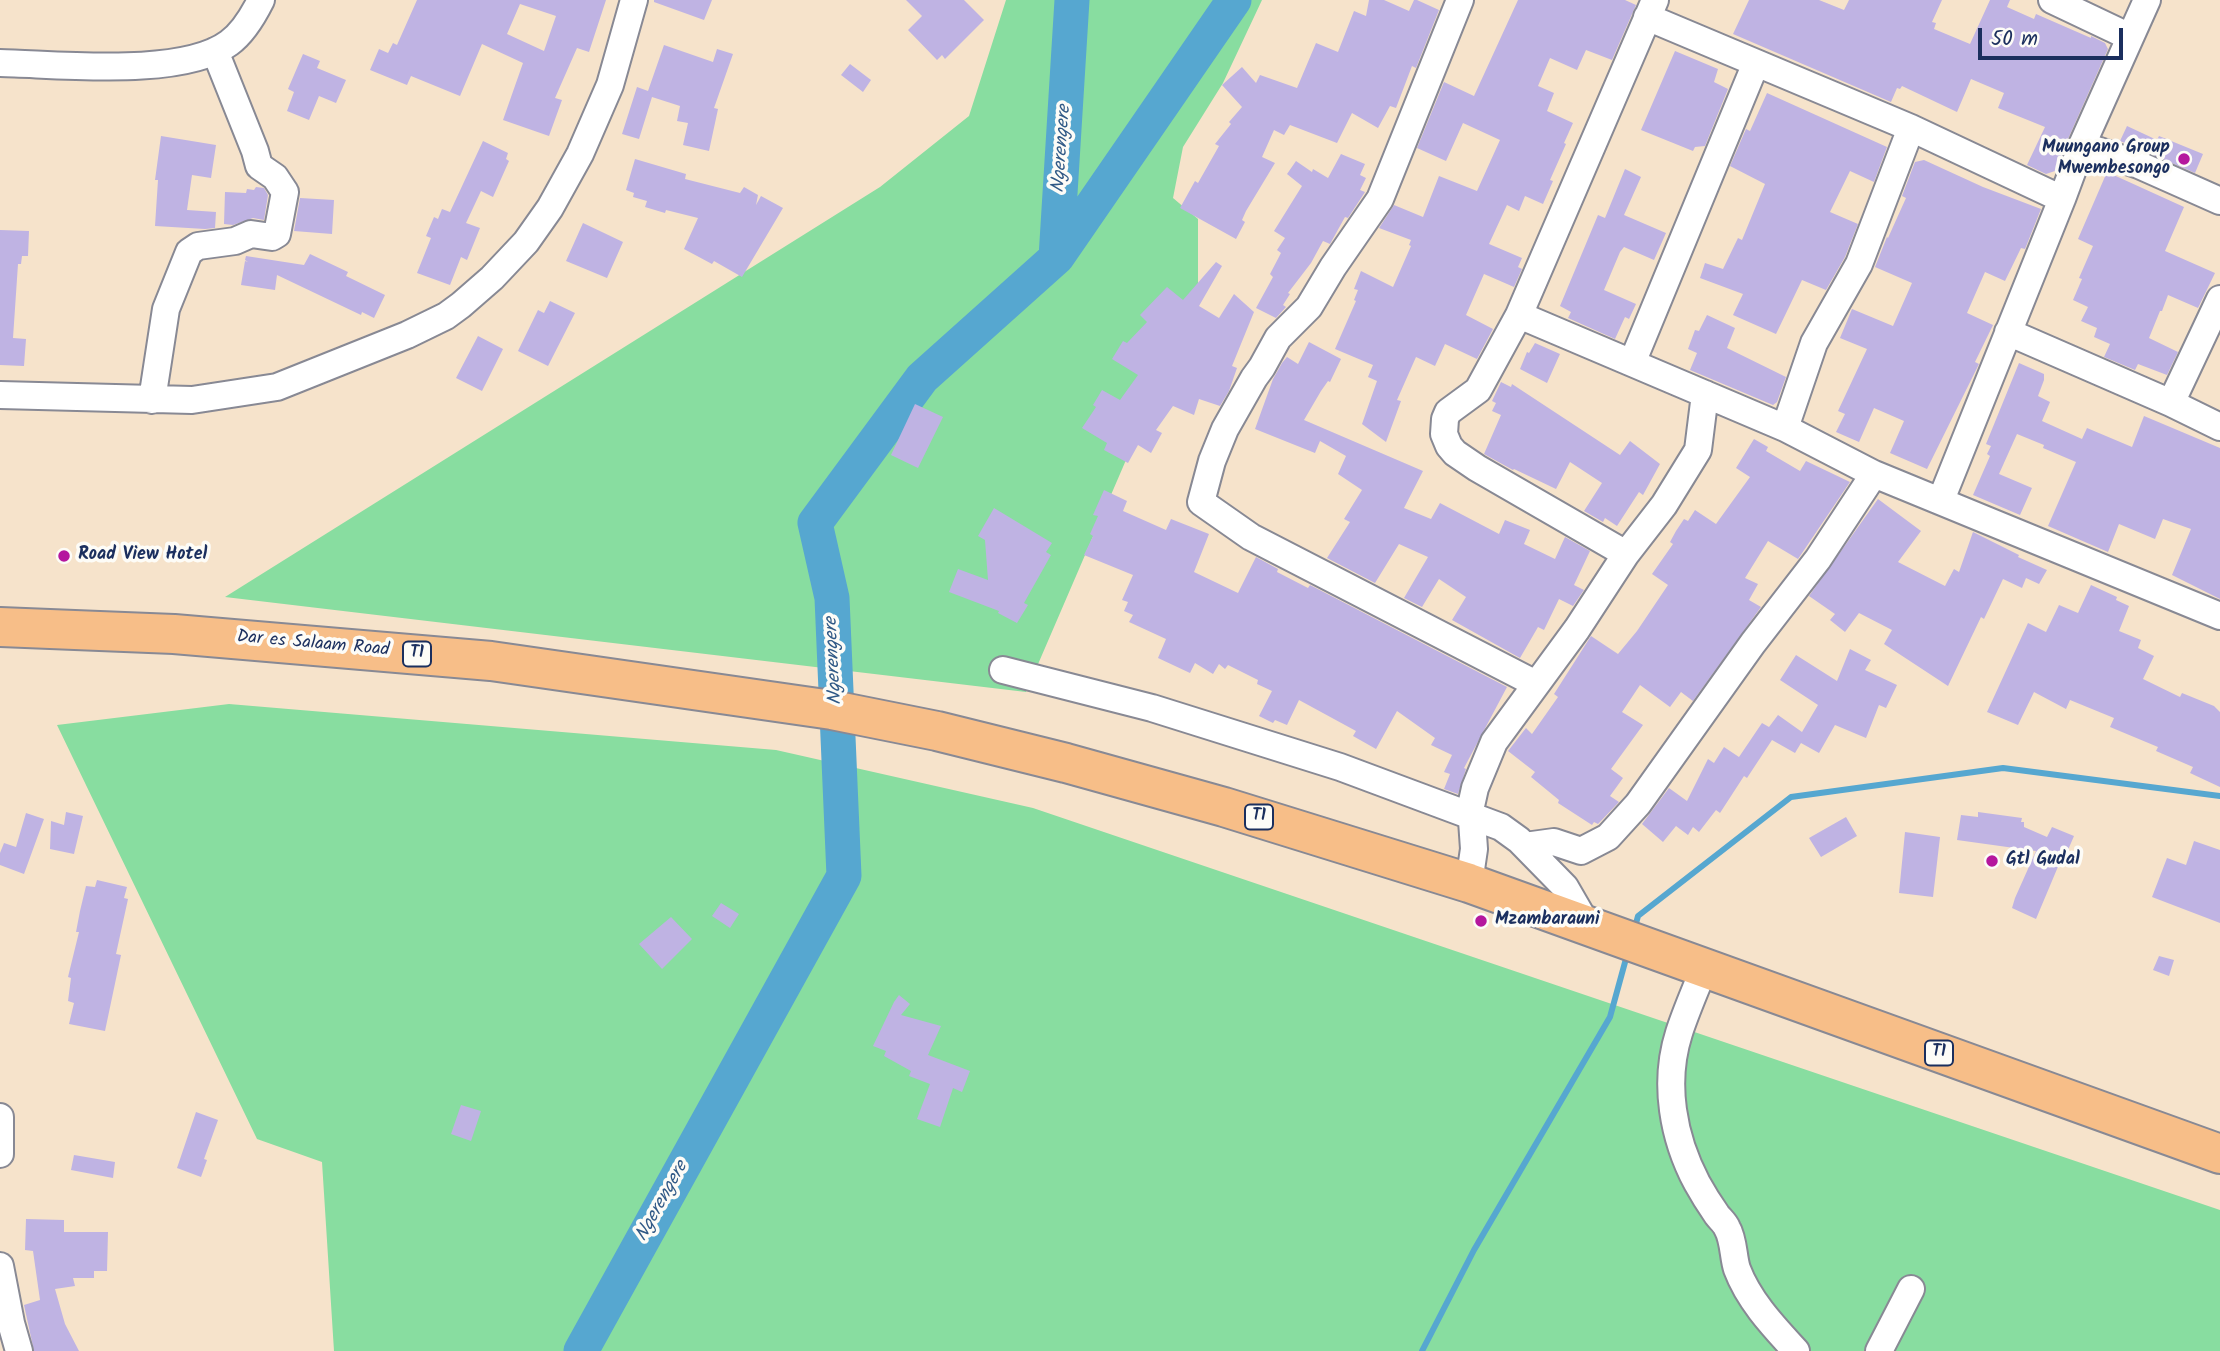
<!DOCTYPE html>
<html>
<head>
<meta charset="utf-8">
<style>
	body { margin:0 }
	#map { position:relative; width:2220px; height:1351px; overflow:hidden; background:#f6e3cb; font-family:Kalam,sans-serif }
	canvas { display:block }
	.scale { position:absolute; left:1978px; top:28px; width:145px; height:32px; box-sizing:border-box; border:4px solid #1b2f5e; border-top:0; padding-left:9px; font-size:21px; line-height:24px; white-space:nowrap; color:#1b2f5e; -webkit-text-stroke:5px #fdfcf7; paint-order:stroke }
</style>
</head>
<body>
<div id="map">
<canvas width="2220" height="1351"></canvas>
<div class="scale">50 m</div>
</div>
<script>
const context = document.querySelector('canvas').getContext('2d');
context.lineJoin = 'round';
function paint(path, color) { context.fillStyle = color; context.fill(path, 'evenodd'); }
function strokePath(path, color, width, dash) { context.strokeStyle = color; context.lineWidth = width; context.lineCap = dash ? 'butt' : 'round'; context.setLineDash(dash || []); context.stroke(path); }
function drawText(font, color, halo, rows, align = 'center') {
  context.font = font + ' Kalam,sans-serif'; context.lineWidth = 7; context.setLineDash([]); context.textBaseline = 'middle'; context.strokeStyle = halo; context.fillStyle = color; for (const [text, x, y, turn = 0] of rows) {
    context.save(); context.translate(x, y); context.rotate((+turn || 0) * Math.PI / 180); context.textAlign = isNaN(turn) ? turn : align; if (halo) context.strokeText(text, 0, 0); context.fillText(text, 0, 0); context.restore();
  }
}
paint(new Path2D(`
	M1006 0H1262L1223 83 1183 147 1173 198 1198 219V293L1026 692 225 597 880 187 969 116Z
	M229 704 776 750 1033 808 2220 1210V1351H334L322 1162 257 1139 57 725Z`), '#88dda0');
strokePath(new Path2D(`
	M1634 931 1638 916 1791 797 2003 768 2220 796
	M1422 1351 1474 1250 1610 1017 1627 955`), '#56a7d0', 6);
strokePath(new Path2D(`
	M1057 257 1234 0
	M581 1351 844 876 832 598 815 523 922 378 1056 258 1072 0`), '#56a7d0', 35);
paint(new Path2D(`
	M417 0H606L589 52 577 48 555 98 562 100 549 136 503 120 523 63 482 44 460 96 411 76 407 85 370 70 379 49 388 53 393 43 397 45ZM520 4 556 16 544 51 507 34Z
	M654 0H712L704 20 654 2Z
	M906 0H964L984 20 945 59 942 55 937 60 908 30 922 16Z
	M1369 0H1384L1409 11 1414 0H1417L1439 10 1416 68 1412 66 1396 108 1390 106 1378 128 1352 113 1337 143 1290 125 1284 135 1274 130 1262 157 1275 163 1246 211 1242 220 1245 222 1236 239 1180 208 1195 181 1198 183 1219 146 1215 144 1231 124 1229 122 1242 107 1222 85 1242 67 1256 83 1260 75 1297 88 1316 43 1338 52 1354 11 1366 16Z
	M1518 0H1625L1636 5 1612 60 1586 50 1577 70 1550 58 1538 86 1554 93 1547 111 1573 123 1564 143 1566 144 1550 180 1553 181 1543 204 1525 196 1519 211 1507 205 1489 244 1522 258 1518 267 1522 269 1514 287 1484 274 1466 315 1493 329 1477 359 1445 344 1435 366 1416 357 1397 400 1401 401 1386 442 1362 424 1377 381 1368 377 1373 365 1335 349 1356 301 1354 300 1358 290 1354 289 1361 271 1393 287 1411 246 1409 245 1411 240 1379 228 1394 205 1423 217 1439 176 1477 191 1500 140 1463 123 1446 161 1417 148 1444 82 1474 96Z
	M1749 0H1819L1844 10 1849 0H1942L1932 22 1936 23 1934 29 1970 44 1990 0H2010L2007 7 2034 19 2036 14 2091 38V36L2105 43 2108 49 2068 139 2055 171 2046 174 2027 165 2045 127 1998 108 2004 93 1971 79 1957 112 1902 86 1900 89 1897 88 1891 102 1733 34Z
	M664 45 713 62 717 49 733 54 714 108 718 109 709 151 683 145 688 123 677 121 680 106 652 97 639 139 622 134 637 87 648 91Z
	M1675 51 1718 69 1714 82 1728 89 1705 146 1695 147 1693 151 1641 130Z
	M303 54 320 61 317 68 346 80 336 103 319 96 309 120 287 111 294 92 288 89Z
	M850 64 871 80 863 92 841 75Z
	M1767 93 1887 147 1874 182 1850 171 1830 212 1858 224 1845 257 1826 290 1802 280 1776 334 1733 315 1743 294 1700 278 1705 263 1723 269 1738 238 1742 240 1765 184 1730 166 1746 129 1750 131Z
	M2127 126 2157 140 2159 136 2203 154 2195 173 2120 141Z
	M161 136 216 145 211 178 192 175 187 210 216 212 215 228 205 229 155 226 158 180H155Z
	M483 141 508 153 506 159 509 161 493 197 481 191 466 223 480 228 467 260 461 257 450 285 417 273 431 238 426 236 434 217 438 219 442 209 450 212Z
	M1341 154 1365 164 1360 175 1366 178 1360 190 1365 192 1348 218 1345 217 1330 244 1323 241 1311 263 1288 293 1290 294 1283 305 1286 307 1276 318 1256 308 1273 277 1270 274 1281 253 1277 250 1285 238 1274 231 1302 186 1287 174 1296 161 1312 172 1313 169 1328 178Z
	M635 159 686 174 685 179 740 193 744 187 758 195 756 205 761 196 783 208 742 277 714 261 712 264 684 249 698 218 666 210 665 213 645 207 647 201 633 197 634 193 626 190Z
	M1924 160 1983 187 2041 209 2025 249 2021 248 2005 281 1985 272 1967 313 1993 325 1975 362 1979 364 1976 370 1927 469 1890 453 1904 421 1874 408 1859 442 1836 432 1845 414 1838 411 1867 349 1840 338 1852 309 1893 326 1912 283 1875 267 1887 237 1888 238 1906 198 1902 196 1915 162Z
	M1625 169 1641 177 1624 215 1666 233 1654 260 1624 247 1620 252 1604 290 1636 304 1629 319 1625 317 1615 339 1568 318 1571 312 1560 306 1598 215 1605 218Z
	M2107 172 2184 207 2165 251 2215 273 2198 308 2168 295 2162 311H2160L2149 338 2178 352 2167 375 2138 364 2135 370 2104 357 2110 344 2094 337 2097 328 2081 321 2088 307 2073 300 2082 279 2079 278 2093 246 2078 239Z
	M256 187 264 188 268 195 264 220 253 218 233 225 224 224 225 192 246 193 247 189 254 190Z
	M300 198 334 200 332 234 294 231Z
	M583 223 623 242 607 278 566 261Z
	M0 230 29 231 28 256H22L21 264H18L13 338 26 339 24 366 0 365Z
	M310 254 348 272 346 276 385 295 374 318 362 312 361 315 277 275 275 290 241 285 245 261 248 262 245 260 246 256 304 265Z
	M1216 262 1222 266 1199 306 1219 318 1234 294 1254 312 1232 366 1237 368 1229 391 1220 406 1199 399 1194 415 1173 406 1156 430 1162 433 1151 453 1138 445 1128 463 1104 450 1107 443 1082 428 1096 407 1093 405 1102 390 1120 400 1138 375 1112 359 1123 341 1127 343 1147 322 1140 315 1167 287 1183 300Z
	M550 301 575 313 548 366 518 351 538 310 544 313Z
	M1707 315 1735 328 1727 348 1786 377 1777 402 1773 405 1690 370 1697 353 1688 349 1695 330 1699 331Z
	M478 336 503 349 482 391 456 378Z
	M1309 342 1341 359 1330 382 1328 381 1321 391 1304 420 1423 471 1404 508 1431 519 1440 503 1499 534 1505 520 1530 530 1524 544 1555 559 1565 537 1590 551 1574 585 1584 590 1573 606 1559 599 1544 630 1538 627 1520 658 1452 620 1466 597 1439 579 1422 607 1404 598 1428 557 1399 544 1375 583 1327 558 1350 522 1344 519 1362 490 1338 474 1346 456 1320 441 1315 453 1255 429 1273 379 1282 363 1287 357 1298 364Z
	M1535 343 1560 354 1547 383 1520 369 1527 352 1529 353Z
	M2019 363 2044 374V380L2038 396 2050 402 2042 421 2082 439 2087 428 2132 447 2144 416 2220 448V599L2172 575 2191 529 2163 519 2155 539 2119 524 2108 552 2048 526 2076 462 2043 448 2044 445 2017 434 1999 474 2032 488 2020 515 1973 495 1990 456 1987 454 1991 446 1986 444Z
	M1501 382 1511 387 1512 384 1620 455 1630 441 1660 464 1643 495 1639 492 1617 526 1605 518 1603 522 1584 511 1602 483 1570 462 1556 489 1514 469 1513 470 1484 454 1501 415 1492 411 1496 403 1492 401Z
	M915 404 943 417 918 468 891 455Z
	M1754 439 1768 447 1766 451 1800 471 1806 461 1850 482 1798 559 1768 541 1745 578 1758 584 1749 600 1761 607 1693 701 1681 692 1670 707 1640 685 1622 712 1643 725 1611 769 1623 778 1610 796 1619 802 1598 824 1594 822 1592 825 1558 803 1559 800 1531 777 1535 772 1508 751 1526 728 1532 734 1558 697 1554 694 1591 636 1618 654 1637 631 1668 585 1652 574 1673 544 1670 542 1676 531 1684 519 1688 521 1695 510 1716 524 1750 477 1736 468Z
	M1104 490 1127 501 1123 511 1166 530 1171 519 1209 534 1194 572 1238 593 1256 557 1278 569 1277 572 1308 588 1310 585 1507 687 1464 768 1466 769 1458 794 1444 789 1450 774 1444 772 1452 755 1431 745 1435 738 1397 711 1376 749 1353 736 1356 731 1299 700 1287 725 1275 720 1273 723 1259 716 1272 691 1257 684 1258 680 1228 665 1225 669 1219 664 1213 674 1195 663 1190 673 1158 658 1166 639 1129 622 1133 615 1124 611 1128 602 1122 600 1133 575 1084 555 1093 536 1090 534 1098 516 1093 515Z
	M1878 499 1921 531 1898 562 1945 586 1954 569 1959 572 1973 532 2019 555 2018 557 2047 570 2039 584 2026 578 2022 588 2003 579 1984 619 1981 617 1948 686 1884 644 1892 630 1859 613 1845 632 1830 620 1835 614 1809 596Z
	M994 508 1052 543 1046 552 1051 555 1024 603 1028 605 1017 623 998 613 999 611 949 592 958 569 988 580 985 540 978 536Z
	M2091 585 2117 597 2116 600 2129 606 2119 631 2141 640 2138 648 2154 656 2143 679 2180 697 2182 693 2214 706 2220 712V787L2190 773 2193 767 2156 751 2158 747 2110 727 2114 718 2070 700 2066 709 2034 692 2018 725 1987 712 2028 623 2046 632 2059 605 2078 613Z
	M1850 649 1871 660 1865 670 1897 685 1886 708 1879 705 1866 738 1835 725 1819 753 1801 743 1795 753 1772 740 1747 778 1744 776 1720 813 1716 810 1699 832 1693 827 1688 835 1676 826 1663 842 1642 824 1669 788 1687 801 1708 759 1714 763 1724 747 1739 757 1762 723 1769 727 1778 715 1802 732 1818 705 1780 680 1796 655 1837 681Z
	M66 812 83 816 74 854 50 849 51 821 64 825Z
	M1978 812 2022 818 2021 822H2024V827L2047 837 2052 827 2074 836 2068 850H2065L2036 919 2012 908 2015 898 2036 851 1957 840 1961 815 1978 817Z
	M26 813 44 819 24 874 0 865V853L4 843 16 847Z
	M1846 817 1857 836 1821 857 1809 838Z
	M1905 832 1940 837 1933 897 1899 893Z
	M2194 841 2220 850V923L2152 897 2167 858 2186 865Z
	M97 880 127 887 124 898 128 899 116 954 121 955 105 1031 69 1024 74 1003 68 1001 71 978 68 977 79 932H76L80 911 86 886 95 887Z
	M721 903 739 914 730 928 712 916Z
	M671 917 692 939 662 969 639 944Z
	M2159 956 2174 960 2169 976 2153 970Z
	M899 995 910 1004 901 1015 941 1026 928 1055 970 1071 962 1092 953 1088 940 1127 917 1119 930 1084 909 1076 911 1071 884 1056 886 1051 873 1046 894 1002Z
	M461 1105 481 1111 471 1141 451 1134Z
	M196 1112 218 1120 204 1159 207 1160 201 1177 177 1168Z
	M74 1155 115 1162 113 1178 71 1170Z
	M26 1219 64 1220V1232H108L107 1271H94V1278H73L75 1286 55 1289 65 1324 79 1351H34L24 1305 40 1300 33 1251 25 1250Z`), '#bfb3e3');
const minor = new Path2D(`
	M1460 0 1380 199 1333 267 1309 307 1278 338 1262 367 1254 378 1225 429 1212 461 1201 502 1251 537 1536 684
	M2052 0 2130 37
	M1647 17 1911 128 2062 199
	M0 63C58 64 182 78 229 43 243 33 253 16 261 0
	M2082 145 2139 165 2220 201
	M1519 315 1785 428 1874 474 2220 616
	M2008 332 2171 403 2220 427
	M1632 363 1756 63
	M0 395 192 400 277 387 407 335 446 316 461 305 492 278 526 242 550 208 580 154 610 85 634 0
	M152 400 166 309 189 252 198 246 235 241 251 234 272 237 277 234 285 192 275 177 259 166 255 151 215 51
	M2171 403 2220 299
	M1785 428 1814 343 1859 264 1911 128
	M1941 500 2062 199 2082 145 2147 0
	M1626 554 1477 468 1455 453 1449 446 1444 434 1445 419 1448 412 1478 390 1519 315 1655 0
	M1003 670 1152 708 1340 767 1501 827 1519 840 1565 887 1587 925
	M1525 846 1554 842 1581 851 1608 837 1638 804 1753 643 1818 559 1874 474
	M1469 883 1474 849 1471 806 1475 788 1494 742 1577 629 1626 554 1664 505 1698 450 1705 394
	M1704 968C1696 989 1686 1011 1679 1033 1663 1083 1673 1138 1697 1183 1703 1194 1710 1205 1717 1215 1720 1219 1725 1223 1727 1228 1734 1240 1733 1257 1737 1269 1749 1301 1774 1327 1796 1351
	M0 1117V1154
	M0 1266 11 1323 19 1351
	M1879 1351 1911 1289`);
const highway = new Path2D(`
	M0 627 174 634 491 661 832 710 937 731 1066 763 1224 807 1469 883 2220 1154`);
strokePath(minor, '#888994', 30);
strokePath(highway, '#888994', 42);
strokePath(minor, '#fff', 26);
strokePath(highway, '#f7be88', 38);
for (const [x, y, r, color] of [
	[2184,159,7,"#b5179e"],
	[64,556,7,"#b5179e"],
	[1992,861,7,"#b5179e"],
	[1481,921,7,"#b5179e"]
]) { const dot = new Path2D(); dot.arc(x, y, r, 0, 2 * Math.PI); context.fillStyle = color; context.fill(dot); strokePath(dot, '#fdfcf7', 2.5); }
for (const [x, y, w] of [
	[417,654,28],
	[1259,817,28],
	[1939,1053,28]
]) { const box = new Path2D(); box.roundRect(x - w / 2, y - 12.5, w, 25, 5); context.fillStyle = '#fdfcf7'; context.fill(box); strokePath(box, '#1b2f5e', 2); }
drawText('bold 16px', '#1b2f5e', null, [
	["T1",417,654],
	["T1",1259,817],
	["T1",1939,1053]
]);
drawText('bold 18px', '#1b2f5e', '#fdfcf7', [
	["Muungano Group",2170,149,"right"],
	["Mwembesongo",2170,170,"right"],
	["Road View Hotel",78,556],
	["Gtl Gudal",2006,861],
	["Mzambarauni",1495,921]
], 'left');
drawText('18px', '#1b2f5e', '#fdfcf7', [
	["Dar es Salaam Road",313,645,5]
]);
drawText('italic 19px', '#305986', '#fdfcf7', [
	["Ngerengere",1063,149,-86],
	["Ngerengere",835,661,-93],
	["Ngerengere",663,1202,-61]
]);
</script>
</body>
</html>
